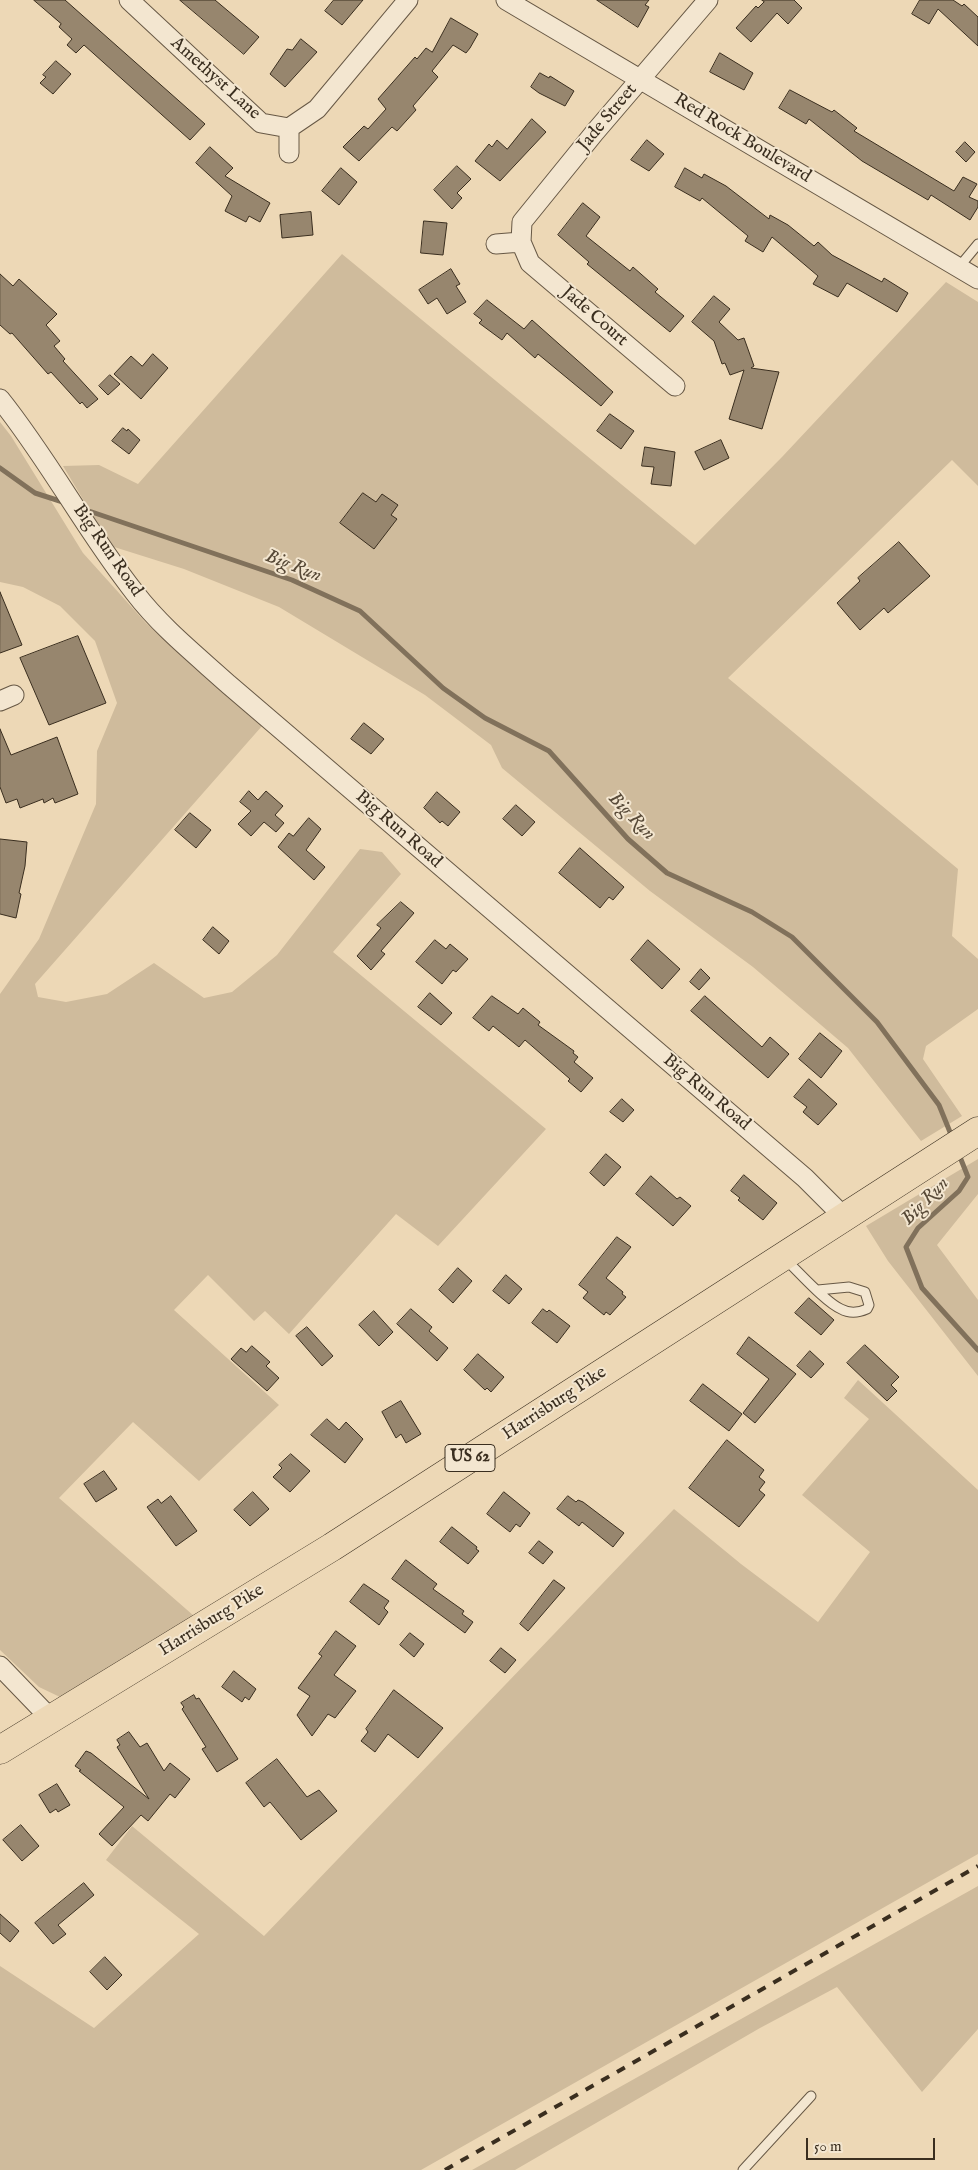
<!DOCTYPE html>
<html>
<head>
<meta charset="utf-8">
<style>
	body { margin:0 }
	#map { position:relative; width:978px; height:2170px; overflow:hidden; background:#edd8b6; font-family:"IM FELL English",serif }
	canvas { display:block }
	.scale { position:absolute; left:806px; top:2138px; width:129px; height:22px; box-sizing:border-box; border:2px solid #3a2e1f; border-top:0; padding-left:6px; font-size:15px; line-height:18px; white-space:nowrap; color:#3a2e1f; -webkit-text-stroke:4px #f3e6d0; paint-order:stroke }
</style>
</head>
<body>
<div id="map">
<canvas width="978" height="2170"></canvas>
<div class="scale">50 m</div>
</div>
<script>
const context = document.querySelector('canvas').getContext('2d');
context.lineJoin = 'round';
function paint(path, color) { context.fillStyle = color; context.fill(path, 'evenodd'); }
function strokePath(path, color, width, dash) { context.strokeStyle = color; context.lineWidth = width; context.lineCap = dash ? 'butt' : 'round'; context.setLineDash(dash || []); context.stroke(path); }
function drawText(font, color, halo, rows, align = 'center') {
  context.font = font + ' "IM FELL English",serif'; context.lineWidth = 4; context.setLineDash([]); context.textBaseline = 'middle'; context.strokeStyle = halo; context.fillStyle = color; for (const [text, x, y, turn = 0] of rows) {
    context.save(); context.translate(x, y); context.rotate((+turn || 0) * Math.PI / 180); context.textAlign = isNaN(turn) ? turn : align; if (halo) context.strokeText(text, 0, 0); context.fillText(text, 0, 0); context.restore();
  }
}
paint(new Path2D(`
	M342 254 695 545 782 457 946 282 978 302V486L952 460 728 678 958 869 952 936 978 959V1009L926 1046 923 1059 962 1116 921 1141 848 1048 753 967 650 891 502 768 491 745 425 695 279 607 184 569 111 546 63 466 99 465 138 484Z
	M0 422 11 436 83 553 146 623 262 726 35 984 38 997 66 1002 107 994 154 963 204 998 232 992 277 955 360 849 382 852 401 874 333 952 546 1129 438 1246 396 1214 289 1334 265 1311 254 1321 208 1275 174 1310 279 1405 199 1481 133 1422 59 1498 194 1616 60 1697 39 1687 0 1650V994L39 939 96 804 97 751 117 703 95 641 60 606 23 587 0 582Z
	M978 1159V1194L937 1245 978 1300V1376L888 1261 866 1226Z
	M858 1380 978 1490V1854L421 2170H0V1966L94 2028 199 1934 106 1860 132 1826 264 1936 674 1509 741 1564 818 1622 870 1552 802 1495 869 1419 844 1398Z
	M978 1886V2029L922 2092 837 1987 760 2028 515 2170H472Z`), '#cfbb9c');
strokePath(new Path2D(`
	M0 468 35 493 66 503
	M83 509 292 580 360 611 443 688 485 718 549 751 628 839 667 873 752 912 792 937 877 1022 939 1105 952 1137
	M958 1152 968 1177 959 1191 918 1228 906 1247 922 1288 978 1350`), '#81715b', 5);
const building = new Path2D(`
	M34 0H65L205 124 190 140 84 45 76 53 67 45 72 39 59 27 61 24Z
	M180 0H215L259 37 244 54Z
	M334 0H363L342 25 325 11Z
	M597 0H649L645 5 649 7 638 27Z
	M762 0H794L802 8 788 24 777 13 751 42 736 28 756 6 758 8 764 2Z
	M920 0H953L962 6 964 4 978 17V46L938 9 929 24 912 14Z
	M451 18 478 34 470 48 466 53 453 45 432 71 438 77 413 106 416 110 397 131 392 127 359 161 343 147 364 126 368 129 386 109 378 99 415 57 417 59 426 48 432 52Z
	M301 39 317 52 285 87 270 74 287 49 292 50Z
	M720 53 753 73 744 90 710 72Z
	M56 61 71 74 53 94 40 83 46 77 43 75Z
	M540 73 549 78 550 76 574 91 565 106 539 93 531 87Z
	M790 90 832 112 834 110 857 128 854 131 954 191 963 177 977 184 969 197 978 201V207L970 220 931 195 928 200 862 161 809 119 806 124 779 108Z
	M532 119 546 132 500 181 475 161 489 144 492 147 497 140 507 149Z
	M647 140 664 154 649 171 631 160Z
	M965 142 975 152 966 162 956 152Z
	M210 147 233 168 225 176 270 203 260 222 249 216 246 222 225 211 232 196 196 163Z
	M457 166 471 179 457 193 462 198 452 209 434 190Z
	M341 168 357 182 339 205 322 191Z
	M685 168 702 178 704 174 726 186 769 219 770 215 788 225 814 246 818 242 832 255 882 282 884 278 908 293 897 312 847 283 838 297 813 284 818 276 772 237 763 252 745 241 748 236 702 198 700 201 675 187Z
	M583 203 600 217 586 236 630 271 633 267 658 289 655 292 684 316 670 332 587 264 589 262 558 235Z
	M311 212 313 235 282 238 280 215Z
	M424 221 447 223 443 255 421 253Z
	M451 269 460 284 456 286 466 302 447 314 437 298 428 304 419 290Z
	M0 274 13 286 19 279 57 314 46 325 60 341 54 346 65 359 63 361 98 399 87 408 82 402 80 404 51 372 48 374 12 333 10 334 0 325Z
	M714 296 730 309 719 322 738 340 744 338 754 366 751 368 779 372 762 429 729 419 744 370 730 375 725 363 722 364 714 341 692 322Z
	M487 300 524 329 532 320 613 392 601 406 538 354 535 358 507 333 502 340 479 323 482 320 474 314Z
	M153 354 168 368 141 399 114 374 131 356 142 366Z
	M110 375 120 384 108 395 99 386Z
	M610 414 634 431 621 449 597 431Z
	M123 428 127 431 128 429 140 440 129 454 112 441Z
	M721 440 729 458 704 470 695 452Z
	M645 447 675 452 671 486 651 484 654 467 642 466Z
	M363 493 376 502 382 494 398 505 391 515 397 519 374 549 340 523Z
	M899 542 930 576 888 613 884 608 860 630 837 603 860 581 858 578Z
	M0 592 22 645 0 653Z
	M78 636 106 703 49 725 20 658Z
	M364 723 384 739 371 754 351 739Z
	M0 729 11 755 57 737 78 794 55 803 53 798 44 803 43 799 20 808 17 799 6 803 0 787Z
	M249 791 258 800 266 791 283 806 275 815 284 823 276 832 264 822 251 836 238 824 251 811 240 802Z
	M437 792 460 812 448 826 442 821 440 823 424 808Z
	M516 805 535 822 522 836 503 819Z
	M190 813 211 830 196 848 175 830Z
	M309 818 321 829 306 850 325 867 314 880 278 847 289 833 293 836Z
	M0 839 27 842 25 866 19 893 21 894 16 918 0 914Z
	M580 848 624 887 613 900 609 897 600 908 559 873Z
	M401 902 414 913 381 951 385 954 371 970 357 956 381 928 377 925Z
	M213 927 229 941 219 954 203 940Z
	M435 940 446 949 450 944 468 959 456 972 453 970 442 984 416 962Z
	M648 940 680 969 662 989 631 960Z
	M701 969 710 978 699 990 690 982Z
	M430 993 452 1013 441 1025 418 1007Z
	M492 996 518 1014 523 1008 540 1022 538 1025 574 1051 573 1053 578 1057 574 1062 593 1078 581 1092 568 1081 570 1079 525 1040 519 1047 493 1026 489 1031 473 1018Z
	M705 996 762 1047 770 1037 789 1054 768 1078 691 1011Z
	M820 1033 842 1051 821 1078 799 1059Z
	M809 1079 837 1104 818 1125 803 1112 807 1107 794 1097Z
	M622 1099 634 1110 623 1122 610 1112Z
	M606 1154 621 1167 604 1186 590 1173Z
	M744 1175 777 1203 763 1220 738 1200 740 1198 731 1191Z
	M651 1176 677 1199 680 1197 691 1206 673 1226 636 1194Z
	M617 1237 631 1247 606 1278 623 1292 622 1294 626 1297 610 1315 606 1312 604 1315 583 1298 588 1292 579 1285Z
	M458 1268 472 1281 453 1303 439 1290Z
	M506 1275 522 1289 509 1304 493 1291Z
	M809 1298 834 1320 821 1335 795 1313Z
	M411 1309 432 1327 429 1331 448 1348 437 1361 397 1324Z
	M543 1309 547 1312 549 1310 570 1326 557 1343 532 1323Z
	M374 1311 393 1332 379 1346 359 1325Z
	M307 1327 333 1356 322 1366 296 1336Z
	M749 1337 796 1374 755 1423 743 1413 769 1379 737 1354Z
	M865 1345 899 1377 891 1385 897 1391 887 1401 847 1363Z
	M252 1346 270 1362 266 1366 279 1378 267 1391 231 1359 241 1348 246 1352Z
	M810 1351 824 1364 811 1378 797 1366Z
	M478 1354 504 1377 491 1392 487 1388 485 1390 464 1370Z
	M703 1384 742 1414 729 1431 690 1401Z
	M401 1401 421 1434 406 1443 401 1434 396 1438 382 1412Z
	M327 1419 339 1430 346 1422 363 1439 345 1463 311 1435Z
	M727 1440 764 1470 759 1477 765 1482 759 1490 765 1495 739 1527 689 1488Z
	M291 1454 310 1471 290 1492 273 1477 282 1468 279 1465Z
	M104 1471 117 1489 96 1502 84 1484Z
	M253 1492 269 1509 250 1526 234 1510Z
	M504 1492 530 1513 520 1527 516 1524 510 1532 487 1514Z
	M171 1496 197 1531 176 1546 147 1507 158 1499 161 1503Z
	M568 1496 576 1502 578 1500 583 1502 624 1533 613 1547 582 1522 579 1526 557 1509Z
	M452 1527 477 1547 476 1549 479 1551 468 1564 440 1542Z
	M539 1541 553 1552 543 1564 529 1553Z
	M406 1560 437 1584 433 1589 464 1611 462 1614 473 1622 465 1633 392 1579Z
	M554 1580 565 1588 528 1631 520 1624Z
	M364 1584 389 1601 384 1608 388 1612 379 1625 350 1602Z
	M336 1631 356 1646 334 1675 356 1691 335 1718 328 1714 312 1736 297 1715 310 1696 298 1688 322 1656 319 1654Z
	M410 1633 424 1644 414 1657 400 1645Z
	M501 1648 516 1660 505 1673 490 1661Z
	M234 1671 256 1689 249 1700 245 1697 242 1702 222 1687Z
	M394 1690 443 1728 418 1758 388 1734 375 1752 361 1741 368 1732 366 1729Z
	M194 1695 196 1699 199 1698 238 1759 217 1772 202 1749 206 1747 182 1709 184 1707 181 1703Z
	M129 1732 140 1747 147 1743 164 1771 170 1763 190 1779 175 1798 170 1794 148 1821 141 1815 112 1846 99 1834 124 1807 79 1771 81 1770 75 1766 86 1751 91 1753 149 1799 117 1747 120 1745 117 1740Z
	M277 1759 307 1797 319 1790 337 1811 301 1840 270 1802 264 1807 246 1783Z
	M57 1784 70 1805 58 1812 56 1809 50 1813 39 1795Z
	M21 1825 39 1846 22 1861 3 1840Z
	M84 1883 94 1895 58 1925 66 1934 53 1944 35 1923Z
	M0 1914 19 1931 10 1942 0 1933Z
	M105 1957 122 1975 107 1990 90 1972Z`);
paint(building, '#97866e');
strokePath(building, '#3a2e1f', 1);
const service = new Path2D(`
	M959 267 978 244
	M785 1259C798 1271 826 1303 841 1309 850 1314 858 1313 867 1309L869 1305 865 1292 849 1287 818 1290
	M743 2170 811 2096`);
const minor = new Path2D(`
	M129 0 261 123 289 128 317 109 408 0
	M506 0 978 279
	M289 128V153
	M496 244 521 242
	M675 386 530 263 521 242 522 222 595 132 708 0
	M0 399C49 460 86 531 135 593 161 627 196 655 228 684L805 1178 844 1217
	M0 701 14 695
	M0 1666 51 1719`);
const primary = new Path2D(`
	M0 1750 332 1547 978 1131`);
strokePath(service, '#675845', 11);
strokePath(minor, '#675845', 21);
strokePath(primary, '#3a2e1f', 29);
strokePath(service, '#f3e6d0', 9);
strokePath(minor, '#f3e6d0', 19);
strokePath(primary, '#edd8b6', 28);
strokePath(new Path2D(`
	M445 2170 978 1866`), '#3a2e1f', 4, [9, 9]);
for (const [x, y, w] of [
	[470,1458,50]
]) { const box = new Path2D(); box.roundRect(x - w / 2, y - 13.5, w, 27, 4); context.fillStyle = '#f3e6d0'; context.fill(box); strokePath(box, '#3a2e1f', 1); }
drawText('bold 16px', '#3a2e1f', null, [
	["US 62",470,1458]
]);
drawText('18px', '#3a2e1f', '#f3e6d0', [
	["Amethyst Lane",215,79,42],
	["Jade Street",608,118,-50],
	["Red Rock Boulevard",742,139,31],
	["Jade Court",594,317,41],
	["Big Run Road",107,551,55],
	["Big Run Road",398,830,41],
	["Big Run Road",706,1093,40],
	["Harrisburg Pike",555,1404,-33],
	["Harrisburg Pike",212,1621,-32]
]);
drawText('italic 19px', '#584a38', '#f3e6d0', [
	["Big Run",293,567,21],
	["Big Run",631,817,46],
	["Big Run",926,1202,-46]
]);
</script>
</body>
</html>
